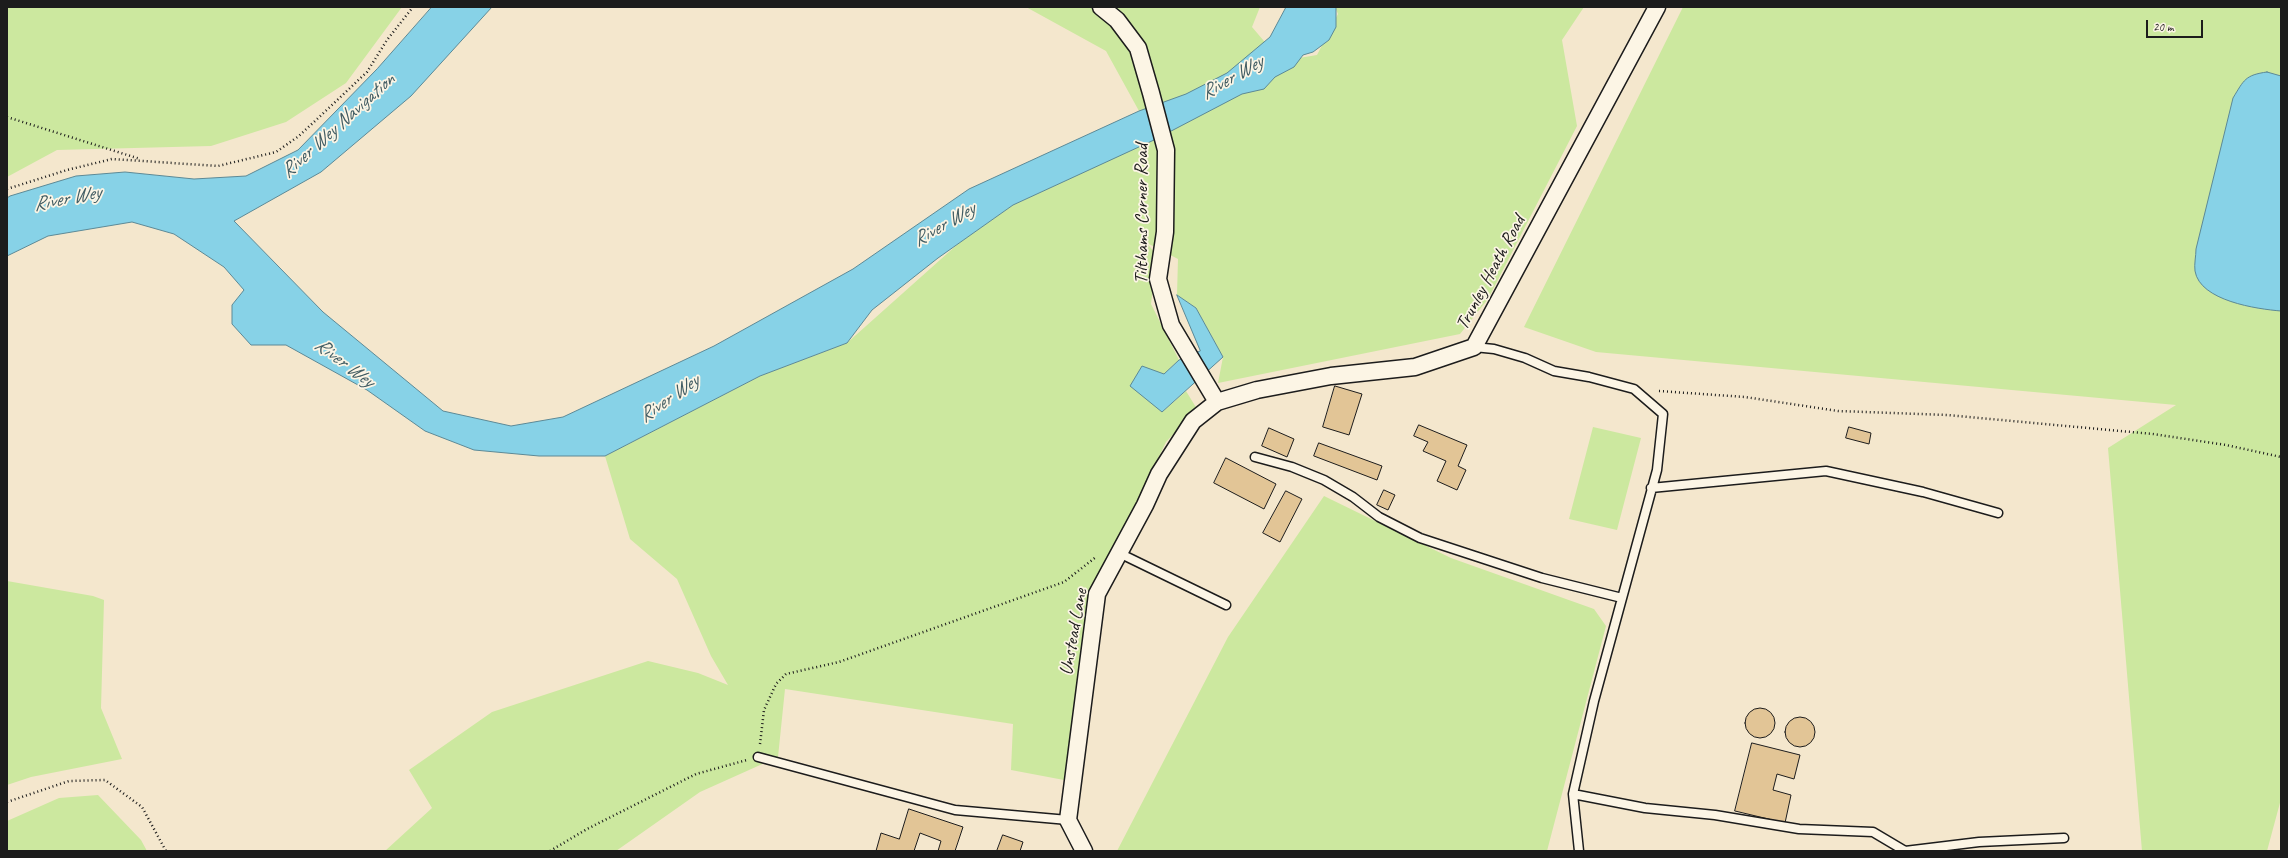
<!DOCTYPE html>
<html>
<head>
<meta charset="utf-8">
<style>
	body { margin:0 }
	#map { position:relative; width:2288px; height:858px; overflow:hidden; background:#f4e7cd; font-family:Caveat,sans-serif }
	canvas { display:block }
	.frame { position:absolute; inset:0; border:8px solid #1c1c1c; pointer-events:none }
	.scale { position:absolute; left:2146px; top:20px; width:57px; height:18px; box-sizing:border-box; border:2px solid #1c1c1c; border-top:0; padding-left:5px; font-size:12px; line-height:14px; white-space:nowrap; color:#1c1c1c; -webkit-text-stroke:3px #fcf5e5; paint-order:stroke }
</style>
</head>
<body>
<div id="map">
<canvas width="2288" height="858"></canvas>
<div class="frame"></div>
<div class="scale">20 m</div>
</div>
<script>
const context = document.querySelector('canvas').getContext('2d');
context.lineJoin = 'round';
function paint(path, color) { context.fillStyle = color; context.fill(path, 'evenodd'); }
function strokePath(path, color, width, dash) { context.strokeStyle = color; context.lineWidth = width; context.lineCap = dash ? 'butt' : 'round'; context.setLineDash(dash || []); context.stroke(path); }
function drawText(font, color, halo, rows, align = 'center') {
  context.font = font + ' Caveat,sans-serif'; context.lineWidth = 3.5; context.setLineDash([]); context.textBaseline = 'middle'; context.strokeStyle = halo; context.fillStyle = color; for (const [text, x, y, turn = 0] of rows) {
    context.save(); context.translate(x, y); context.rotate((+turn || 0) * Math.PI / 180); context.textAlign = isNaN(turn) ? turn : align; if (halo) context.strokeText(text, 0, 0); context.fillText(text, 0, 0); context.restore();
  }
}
paint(new Path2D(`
	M7 7H402L346 83 286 122 211 146 57 150 7 177Z
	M1026 7H1260L1252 27 1281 61 1317 55 1338 14 1335 7H1584L1562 40 1577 126 1488 299 1460 334 1218 383 1223 357 1196 308 1177 295 1178 259 1147 243 1157 256 1151 304 1179 360 1164 374 1162 412 1186 391 1197 409 1166 442 1088 603 1064 780 1011 770 1013 724 785 689 778 757 700 792 616 851H385L432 808 409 770 492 712 648 661 698 673 728 685 711 656 677 579 630 539 605 456 760 376 847 343 959 243 1013 205 1088 170 1178 119 1139 111 1106 51Z
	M1683 7H2281V799L2267 851H2142L2108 448 2176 405 1596 352 1524 327Z
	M1593 427 1641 438 1617 530 1569 519Z
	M1324 496 1451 558 1594 609 1606 626 1547 851H1117L1228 637Z
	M7 581 93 596 104 600 101 708 122 759 31 777 7 785Z
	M98 795 141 840 147 851H7V821L59 798Z`), '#cce89f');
const water = new Path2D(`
	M432 7H492L411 96 321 172 234 221 323 312 443 411 511 426 563 417 714 346 853 269 969 189 1139 111 1186 94 1227 73 1270 37 1286 7H1336V27L1329 40 1313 52 1303 55 1294 67 1275 77 1264 89 1242 94 1154 140 1013 205 938 258 872 310 847 343 760 376 605 456H539L474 450 425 431 367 390 286 345H251L232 324V305L244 290 224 267 174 234 132 222 48 236 7 256V198L10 196 76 176 125 172 194 179 246 176 298 150 377 69Z
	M2267 72 2281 76V311C2257 309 2200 301 2195 271 2194 264 2196 256 2196 249L2233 98C2244 80 2245 75 2267 72Z
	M1177 295 1196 308 1223 357 1162 412 1130 386 1142 366 1164 374 1179 360 1200 351Z`);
paint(water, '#87d2e7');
strokePath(water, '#5c8996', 1);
const building = new Path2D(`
	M1335 386 1362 394 1349 435 1323 427Z
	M1419 425 1467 445 1458 466 1466 470 1457 490 1437 481 1446 461 1423 451 1428 442 1414 436Z
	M1849 427 1871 433 1869 444 1846 438Z
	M1269 428 1294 439 1287 457 1262 446Z
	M1319 443 1382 466 1377 480 1314 456Z
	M1226 458 1276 484 1264 509 1214 483Z
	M1384 490 1395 495 1388 510 1377 505Z
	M1286 491 1302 499 1280 542 1263 533Z
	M1745 723a15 15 0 1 1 30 0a15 15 0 1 1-30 0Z
	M1785 732a15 15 0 1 1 30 0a15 15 0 1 1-30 0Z
	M1752 743 1800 755 1794 779 1777 774 1773 790 1791 795 1785 823 1735 811Z
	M909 809 963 827 955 851H938L941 841 920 833 914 851H876L881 833 899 839Z
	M1003 835 1023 842 1020 851H997Z`);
paint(building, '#e2c596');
strokePath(building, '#1c1c1c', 1);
const lane = new Path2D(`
	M1474 347 1494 349 1525 358 1554 371 1589 377 1634 389 1663 414 1657 470 1594 701 1573 794 1645 808 1715 815 1799 829 1873 832 1905 851
	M1255 457 1292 467 1324 480 1353 497 1379 517 1420 538 1542 578 1622 598
	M1651 488 1826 471 1923 492 1998 513
	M1119 553 1226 605
	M758 757 955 810 1068 820
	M1573 794 1579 851
	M1905 851 1979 842 2064 838`);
const street = new Path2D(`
	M1101 7 1117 20 1138 48 1151 93 1166 150 1165 232 1158 279 1171 325 1217 402
	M1084 851 1068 820 1097 594 1145 505 1159 474 1193 421 1217 402 1257 390 1331 376 1415 367 1474 347 1657 7`);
strokePath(lane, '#1c1c1c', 11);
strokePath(street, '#1c1c1c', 19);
strokePath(new Path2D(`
	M7 117 140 159
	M7 189 67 170 112 159 218 166 276 152 299 136 367 72 387 40 413 7
	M1659 391 1745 397 1838 411 1947 415 2153 434 2226 445 2281 457
	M760 744 764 710 776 684 786 674 839 662 1064 582 1096 557
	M7 802 69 781 105 780 142 807 166 851
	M550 851 587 829 696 774 747 760`), '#1c1c1c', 2.5, [1, 3]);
strokePath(lane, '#fcf5e5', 8);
strokePath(street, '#fcf5e5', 16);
drawText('19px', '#1c1c1c', '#fcf5e5', [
	["Tilthams Corner Road",1142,214,-90],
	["Trunley Heath Road",1491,273,-62],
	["Unstead Lane",1074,632,-80]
]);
drawText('italic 20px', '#415c63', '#fcf5e5', [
	["River Wey",1232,78,-30],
	["River Wey Navigation",338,126,-42],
	["River Wey",67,199,-11],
	["River Wey",944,225,-30],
	["River Wey",344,363,37],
	["River Wey",669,399,-35]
]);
</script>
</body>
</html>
